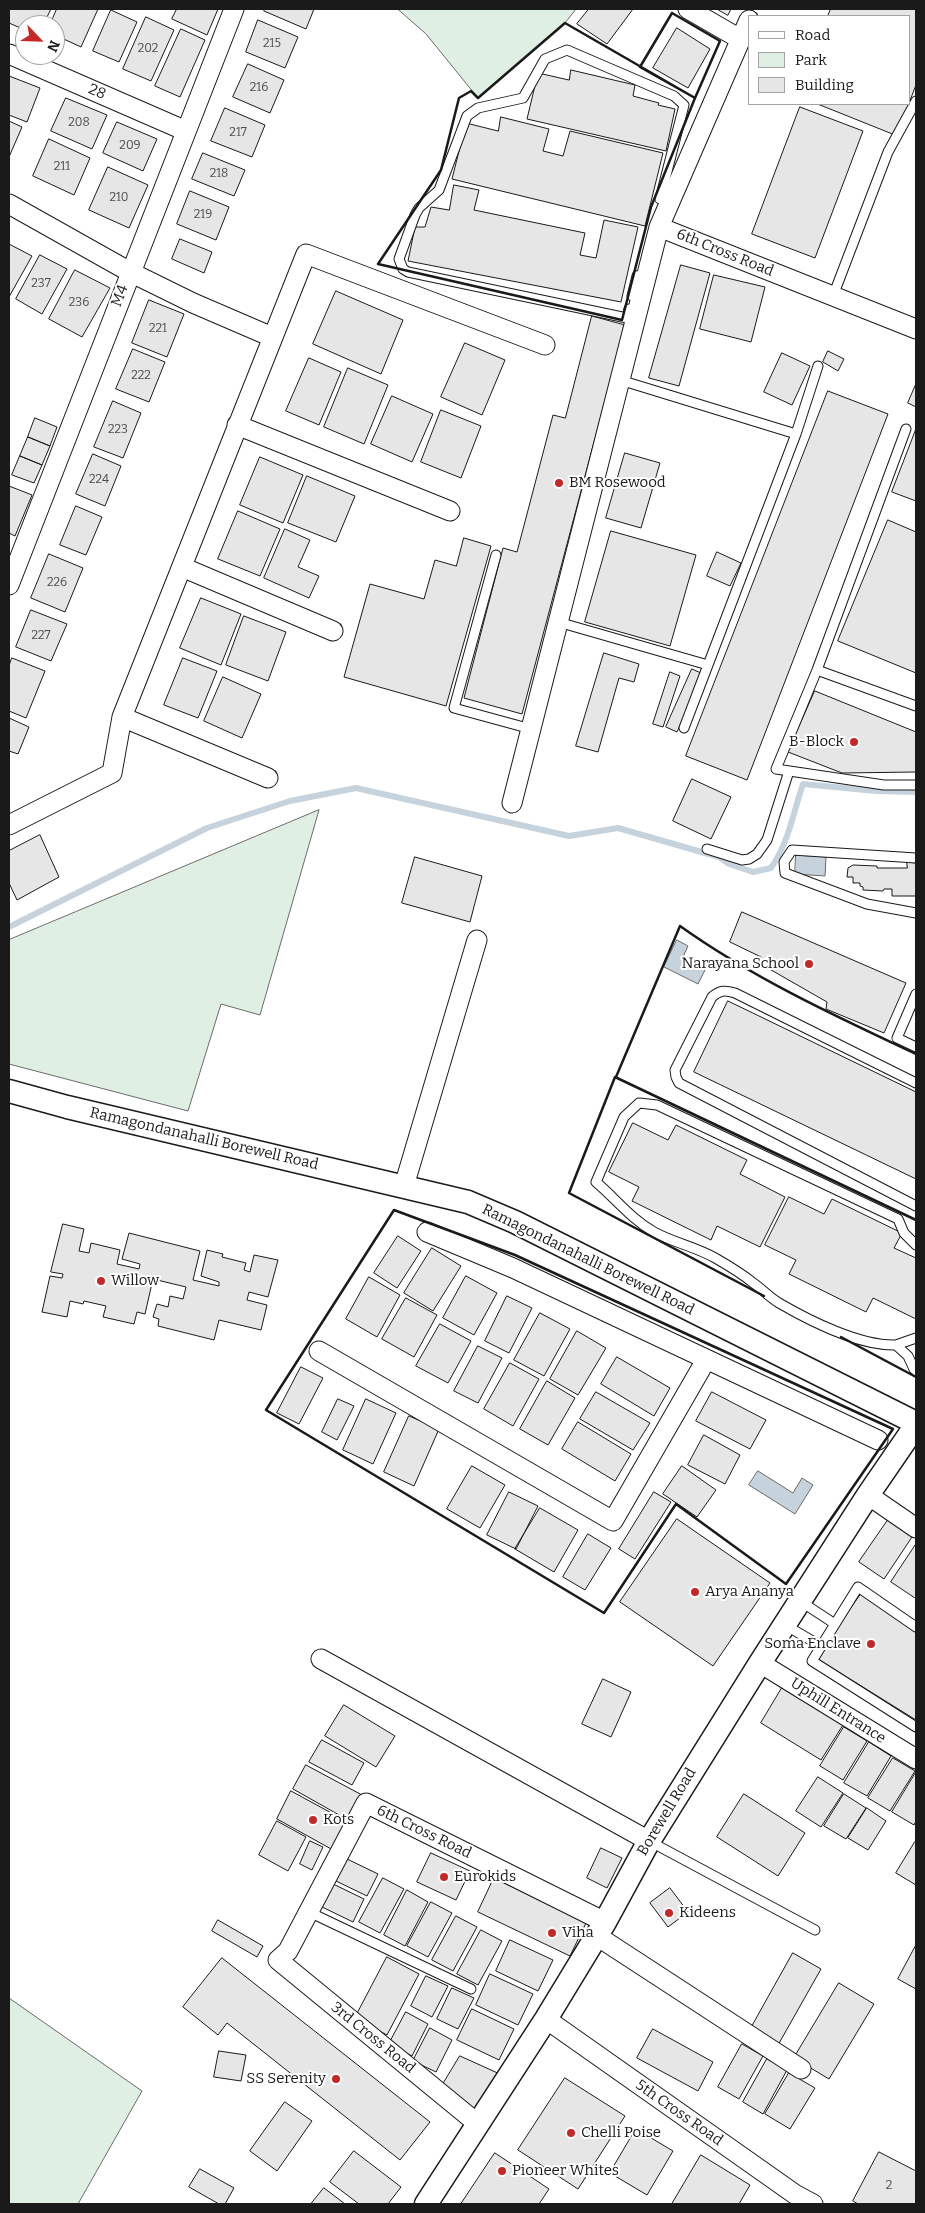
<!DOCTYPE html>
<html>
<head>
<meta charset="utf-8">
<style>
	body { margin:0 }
	#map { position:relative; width:925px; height:2213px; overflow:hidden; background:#fff; font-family:Bitter,serif }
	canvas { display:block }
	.frame { position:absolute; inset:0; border:10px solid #1a1a1a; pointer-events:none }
	.legend { position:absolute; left:748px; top:15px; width:162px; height:90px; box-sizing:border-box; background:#fff; border:1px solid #a3a3a3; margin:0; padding:6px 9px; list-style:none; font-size:15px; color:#1a1a1a }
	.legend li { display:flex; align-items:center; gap:10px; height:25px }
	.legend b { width:25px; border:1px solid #a3a3a3 }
	.north { position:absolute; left:15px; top:15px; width:50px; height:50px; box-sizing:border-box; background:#fff; border:1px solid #a3a3a3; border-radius:50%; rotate:114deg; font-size:14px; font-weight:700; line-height:20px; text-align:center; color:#1a1a1a }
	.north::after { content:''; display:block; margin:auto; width:18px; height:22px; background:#c62828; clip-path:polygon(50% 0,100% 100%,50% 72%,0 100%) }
</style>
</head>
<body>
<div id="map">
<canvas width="925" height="2213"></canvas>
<div class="frame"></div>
<ul class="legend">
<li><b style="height:6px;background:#fff"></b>Road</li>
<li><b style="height:14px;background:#e0efe3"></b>Park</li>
<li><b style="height:14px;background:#e6e6e6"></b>Building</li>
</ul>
<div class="north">N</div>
</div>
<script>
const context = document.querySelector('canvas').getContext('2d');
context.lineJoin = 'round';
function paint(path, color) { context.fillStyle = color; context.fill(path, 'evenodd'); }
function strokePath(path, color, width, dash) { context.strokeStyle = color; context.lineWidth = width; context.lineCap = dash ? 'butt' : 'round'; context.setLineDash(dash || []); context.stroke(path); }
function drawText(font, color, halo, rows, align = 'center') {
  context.font = font + ' Bitter,serif'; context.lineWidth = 4; context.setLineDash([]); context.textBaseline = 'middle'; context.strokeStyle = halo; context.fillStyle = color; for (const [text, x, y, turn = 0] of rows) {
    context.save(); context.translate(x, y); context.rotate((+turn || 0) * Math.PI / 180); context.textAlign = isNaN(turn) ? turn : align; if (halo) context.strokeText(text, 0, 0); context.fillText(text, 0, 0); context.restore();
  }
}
const green = new Path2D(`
	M398 9H576L565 23 478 98 426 34Z
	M319 810 260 1015 221 1004 188 1111 9 1064V940Z
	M9 1998 142 2091 78 2204H9Z`);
paint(green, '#e0efe3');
strokePath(green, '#6a6a6a', 1);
const water = new Path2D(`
	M796 855 826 857 825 876 795 874Z
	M677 940 688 946 683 957 706 968 698 984 664 967Z
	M758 1471 793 1493 802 1478 813 1485 795 1514 749 1485Z`);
paint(water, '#c6d2dc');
strokePath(water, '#6a6a6a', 1);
strokePath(new Path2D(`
	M9 927 207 828 290 801 356 788 569 836 618 828 719 857 729 864 753 872 771 868C789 842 793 813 803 784L876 791 916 792`), '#c6d2dc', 6);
const building = new Path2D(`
	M9 9H51L43 25H25V30L9 23Z
	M57 9H98L81 47 55 35V25H50Z
	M177 9H218L207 35 172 19Z
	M265 9H314L306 29 264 11Z
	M589 9H633L607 44 577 24Z
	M717 9H731L728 15Z
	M831 9H916V85L909 103V16H828Z
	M111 10 137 22 119 62 93 51Z
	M146 17 174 30 151 81 123 69Z
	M258 20 298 37 285 68 246 52Z
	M677 28 710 49 688 88 653 68Z
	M181 29 205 40 180 97 155 86Z
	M248 64 284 80 270 113 233 97Z
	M571 70 635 85 633 96 659 103 658 105 675 109 666 151 527 119 538 73 569 80Z
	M9 76 40 88 27 122 9 115Z
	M66 98 107 115 92 149 51 131Z
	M818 104H909L896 135Z
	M800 107 863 131 815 258 752 234Z
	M225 108 265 125 252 157 211 141Z
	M501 117 549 129 543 151 563 156 570 131 663 153 645 226 452 179 466 123 498 131Z
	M9 121 22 127 9 157Z
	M117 122 157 139 143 171 103 153Z
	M49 139 90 158 74 195 33 176Z
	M203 153 245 170 234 196 192 179Z
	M108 167 148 185 129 228 89 210Z
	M454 185 479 190 474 210 585 233 580 255 596 258 604 220 638 227 621 302 408 261 415 227H425L431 207 449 210Z
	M190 191 229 207 216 240 177 224Z
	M180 239 212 252 204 273 172 259Z
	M9 244 32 256 9 297Z
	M40 255 67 269 42 314 16 299Z
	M681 265 710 273 679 386 649 378Z
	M75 270 110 288 82 337 49 319Z
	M714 275 765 287 751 342 700 329Z
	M336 291 403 320 381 374 313 344Z
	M149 300 184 314 167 357 132 343Z
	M592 316 625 325 522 714 464 698 503 548 517 552 553 415 565 418Z
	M465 343 505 360 482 415 441 397Z
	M133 349 165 362 149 402 116 389Z
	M828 351 844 359 838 371 823 362Z
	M782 353 810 366 792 405 764 392Z
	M309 358 341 372 319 425 286 411Z
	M348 368 388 385 364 444 324 427Z
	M916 384V407L908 403Z
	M828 391 888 414 747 780 686 756Z
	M392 396 433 414 412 462 371 444Z
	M113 401 141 413 123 458 94 447Z
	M441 410 481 426 461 478 421 462Z
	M35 418 57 427 50 446 28 437Z
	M916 429V501L892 492Z
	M28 437 50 446 42 465 20 456Z
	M625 453 660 463 641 528 606 518Z
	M93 454 121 466 105 506 76 494Z
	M20 456 42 465 34 483 12 475Z
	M260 457 303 475 283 523 240 505Z
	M307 476 355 496 336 542 288 523Z
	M9 486 32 495 15 536 9 533Z
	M76 506 102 517 86 555 60 545Z
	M238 511 280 529 260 576 218 559Z
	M888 520 916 532V673L838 641Z
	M285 529 310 540 298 567 319 576 309 598 264 578Z
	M611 531 696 555 670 646 585 622Z
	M464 538 491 546 446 706 344 677 370 584 424 599 435 560 456 566Z
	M717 552 741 563 730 586 707 576Z
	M49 554 83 568 65 612 31 598Z
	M201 598 241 614 221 665 180 648Z
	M31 610 67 624 51 661 16 647Z
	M244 616 286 632 268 681 226 665Z
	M604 653 639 664 634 682 619 678 598 752 576 746Z
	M12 658 45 671 26 718 9 711V666Z
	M183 658 217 671 198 718 164 705Z
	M692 669 703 674 677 732 666 727Z
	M670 672 680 676 663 727 653 724Z
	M223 677 261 694 242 738 204 721Z
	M815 691 916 732V772L842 773 788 752Z
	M9 718 29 727 18 754 9 751Z
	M692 779 731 797 711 839 673 821Z
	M40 835 59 877 17 900 9 883V851Z
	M415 857 482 876 470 922 402 903Z
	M907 862 916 863V896H892V889H884L883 891 863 890V887L860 886V883H853V877H847L848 868 853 865 877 866V868H907Z
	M742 912 906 983 884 1033 826 1009 827 1002 759 963 761 957 730 942Z
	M728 1001 916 1092V1179L694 1072Z
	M633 1123 668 1140 676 1125 747 1160 740 1174 785 1197 760 1247 717 1226 711 1240 632 1201 639 1187 609 1172Z
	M789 1197 824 1214 832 1199 902 1233 894 1248 916 1258V1319L873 1298 866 1312 789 1274 796 1260 765 1245Z
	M63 1224 84 1229 79 1251 89 1253 91 1243 120 1250 117 1264 139 1269 140 1264 122 1259 129 1233 200 1251 193 1280 219 1286V1282L201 1276 207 1250 223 1254 222 1257 246 1263 244 1270 250 1272 254 1255 278 1260 268 1297 249 1292 247 1300 267 1305 261 1330 219 1320 214 1340 158 1326 159 1319 153 1317 157 1304 168 1307 170 1296 183 1299 186 1287 153 1279 145 1314 137 1312 134 1324 103 1317 106 1306 84 1301 83 1304 70 1301 67 1317 42 1312 50 1276 62 1278 63 1274 51 1272Z
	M398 1236 421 1251 397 1288 374 1273Z
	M432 1248 461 1266 433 1311 404 1293Z
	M466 1276 497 1293 474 1335 443 1318Z
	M369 1277 400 1295 377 1337 346 1319Z
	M507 1296 532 1308 509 1353 485 1341Z
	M406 1298 437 1315 414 1357 382 1339Z
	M540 1313 570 1329 544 1376 514 1360Z
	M440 1324 471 1341 448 1383 416 1366Z
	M577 1331 606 1348 578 1395 550 1379Z
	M478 1346 502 1358 478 1403 454 1391Z
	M617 1357 670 1388 654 1416 601 1384Z
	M510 1363 539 1379 513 1426 484 1409Z
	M301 1367 323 1378 299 1424 277 1413Z
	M547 1381 575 1398 548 1445 520 1429Z
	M596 1392 650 1423 633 1450 580 1419Z
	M712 1392 766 1420 750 1449 696 1421Z
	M338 1399 354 1406 337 1440 322 1432Z
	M366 1399 396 1413 373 1464 343 1450Z
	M409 1416 439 1429 414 1486 384 1472Z
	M578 1422 631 1454 615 1481 562 1449Z
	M704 1435 740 1455 725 1484 688 1465Z
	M472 1466 505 1485 480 1528 447 1509Z
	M682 1466 716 1490 697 1517 663 1494Z
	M509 1492 538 1506 516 1549 487 1535Z
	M654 1492 671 1502 635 1559 619 1549Z
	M540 1508 578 1530 554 1572 515 1549Z
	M677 1519 770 1583 713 1666 620 1602Z
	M888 1520 912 1537 884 1579 859 1562Z
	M588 1534 611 1548 585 1590 563 1577Z
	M916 1544V1596L915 1598 891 1582Z
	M861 1594 916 1629V1720L816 1658Z
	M603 1679 631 1692 611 1737 582 1724Z
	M782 1688 843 1725 821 1760 761 1723Z
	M344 1705 395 1736 376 1767 325 1736Z
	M844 1727 867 1741 843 1780 820 1766Z
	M322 1740 364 1763 352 1785 309 1762Z
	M869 1742 891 1756 867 1796 844 1783Z
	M893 1758 915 1771 890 1811 868 1798Z
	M306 1765 362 1795 348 1820 293 1789Z
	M916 1772V1821L914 1825 892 1812Z
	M818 1777 843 1793 821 1827 796 1811Z
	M291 1791 348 1822 333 1850 277 1819Z
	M744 1794 805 1833 778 1876 717 1837Z
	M844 1794 866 1808 846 1839 824 1826Z
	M867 1808 886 1821 868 1850 848 1838Z
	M277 1821 306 1837 288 1871 259 1855Z
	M310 1841 323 1847 312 1870 300 1864Z
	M915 1842 916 1843V1885L896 1873Z
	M601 1848 622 1858 607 1888 587 1878Z
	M431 1853 470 1871 456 1900 417 1882Z
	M345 1858 378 1874 367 1896 334 1880Z
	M383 1878 404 1889 380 1933 359 1922Z
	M494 1878 586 1923 570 1956 478 1912Z
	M331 1883 364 1899 353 1922 320 1906Z
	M670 1888 688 1912 668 1927 650 1903Z
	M407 1890 428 1902 405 1946 384 1935Z
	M431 1902 452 1913 428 1957 407 1946Z
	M456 1916 477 1927 453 1971 432 1960Z
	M218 1920 263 1946 257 1957 212 1931Z
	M481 1930 502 1941 478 1985 457 1974Z
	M510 1940 553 1960 538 1991 496 1971Z
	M916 1945V1989L898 1979Z
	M793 1953 821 1969 778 2045 750 2030Z
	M387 1957 419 1974 387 2035 355 2018Z
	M222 1958 430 2122 400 2160 227 2023 218 2035 183 2007Z
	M490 1974 533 1994 518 2025 476 2005Z
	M426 1976 448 1986 432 2017 411 2006Z
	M839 1983 874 2004 829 2079 794 2058Z
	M452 1988 474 1998 458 2029 437 2019Z
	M472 2009 514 2029 499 2060 457 2040Z
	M406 2012 428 2024 412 2056 389 2044Z
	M430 2028 452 2040 436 2072 413 2061Z
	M653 2029 713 2062 698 2091 637 2058Z
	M742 2044 763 2056 739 2099 718 2087Z
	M219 2051 246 2055 241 2081 214 2077Z
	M460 2056 502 2075 475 2117 440 2089Z
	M767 2059 787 2070 763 2114 743 2102Z
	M789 2073 815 2088 790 2129 765 2114Z
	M565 2078 625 2116 578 2189 518 2150Z
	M285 2102 312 2121 277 2171 250 2151Z
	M636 2129 673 2151 647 2195 610 2173Z
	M354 2151 401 2187 388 2204H359L330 2182Z
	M879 2152 916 2171V2204H858L853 2201Z
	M495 2153 549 2189 539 2204H461Z
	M701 2155 750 2185 739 2204H672Z
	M200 2169 234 2188 225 2204H219L189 2187Z
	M324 2188 345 2204H311Z`);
paint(building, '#e6e6e6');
strokePath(building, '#1a1a1a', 1);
const service = new Path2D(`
	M632 296 637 276 647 274
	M833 296 888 152 916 101
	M629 309 627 318 408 272 403 269 399 259 415 215 419 208 439 190 467 116 478 108 523 98 545 59 567 50 674 96 684 105 660 199 670 202
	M620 380 796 434
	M906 429 817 670 776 769 884 785H916
	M496 555 454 708 531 729
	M558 622 708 665
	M817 670 916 706
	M684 728 796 434 818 366
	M707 849 742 860 749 859 757 854 767 840 789 771
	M916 858 792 850 784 862 785 873 867 904 916 913
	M916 994 897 1038 916 1047
	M916 1083 735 993C725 990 720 990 712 997L675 1070 676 1077 679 1083 916 1206
	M916 1245 904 1233 898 1219 657 1105 639 1103 624 1117 596 1182C616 1199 631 1219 654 1232 674 1243 697 1247 717 1259 729 1266 741 1273 752 1282 761 1288 769 1297 779 1303 810 1321 860 1346 896 1345L908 1356 914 1369 916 1371
	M896 1345 916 1338
	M800 1601 835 1624
	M785 1625 821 1646
	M916 1627 858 1587 812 1661 916 1727
	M649 1841 815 1930
	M309 1912 471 1989`);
const minor = new Path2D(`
	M688 9 740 39
	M749 20 659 227 916 329
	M9 54 186 131
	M9 204 130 272 193 303 272 337
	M237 425 450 511
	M182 567 333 631
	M9 585 234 9
	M122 717 268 778
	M512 803 659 227
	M9 825 112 773 122 717 306 254 545 345
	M404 1186 477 940
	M427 1232 513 1268 878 1440
	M319 1351 613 1521 706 1360
	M868 1495 916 1528
	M321 1659 649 1841
	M760 1663 916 1759
	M597 1936 801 2069
	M546 2019 796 2195 813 2204
	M478 2124 278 1960 288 1951 366 1803 605 1922`);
const tertiary = new Path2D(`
	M9 1091 67 1107 468 1202 515 1222 916 1423
	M426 2204 546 2019 605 1922 649 1841 760 1663 868 1495 916 1425`);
strokePath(service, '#1a1a1a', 11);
strokePath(minor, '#1a1a1a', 21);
strokePath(tertiary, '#1a1a1a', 25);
strokePath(service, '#fff', 9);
strokePath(minor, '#fff', 19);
strokePath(tertiary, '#fff', 22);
strokePath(new Path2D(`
	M672 13 720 41 695 98 640 67Z
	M565 23 695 98 651 207 622 320 378 264 441 170 459 98 471 91 478 98Z
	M616 1077 680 926C753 978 835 1016 916 1054
	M394 1210 515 1255 893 1429 786 1584 676 1504 604 1613 266 1410Z
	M764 1296 569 1193 615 1077 916 1220
	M841 1337 916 1377`), '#1a1a1a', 2.5);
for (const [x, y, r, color] of [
	[559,483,5,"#c62828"],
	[854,742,5,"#c62828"],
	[809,964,5,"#c62828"],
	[101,1281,5,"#c62828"],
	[695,1592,5,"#c62828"],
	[871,1644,5,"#c62828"],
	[313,1820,5,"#c62828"],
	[444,1877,5,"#c62828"],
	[669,1913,5,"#c62828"],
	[552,1933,5,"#c62828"],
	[336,2079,5,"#c62828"],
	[571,2133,5,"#c62828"],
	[502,2171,5,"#c62828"]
]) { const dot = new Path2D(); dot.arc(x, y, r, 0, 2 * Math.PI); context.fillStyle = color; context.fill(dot); strokePath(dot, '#fff', 2); }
drawText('12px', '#4d4d4d', null, [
	["215",272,44],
	["202",148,49],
	["216",259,88],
	["208",79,123],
	["217",238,133],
	["209",130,146],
	["211",62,167],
	["218",219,174],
	["210",119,198],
	["219",203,215],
	["237",41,284],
	["236",79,303],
	["221",158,329],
	["222",141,376],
	["223",118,430],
	["224",99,480],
	["226",57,583],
	["227",41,636],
	["2",889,2186]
]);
drawText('15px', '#1a1a1a', '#fff', [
	["28",97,92,23],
	["6th Cross Road",725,253,22],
	["M4",120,296,-69],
	["Ramagondanahalli Borewell Road",204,1139,13],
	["Ramagondanahalli Borewell Road",588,1260,26],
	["Uphill Entrance",838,1711,32],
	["Borewell Road",667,1812,-59],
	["6th Cross Road",424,1832,26],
	["3rd Cross Road",373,2038,39],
	["5th Cross Road",679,2113,35]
]);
drawText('15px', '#1a1a1a', '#fff', [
	["BM Rosewood",569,483],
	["B-Block",844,742,"right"],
	["Narayana School",799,964,"right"],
	["Willow",111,1281],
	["Arya Ananya",705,1592],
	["Soma Enclave",861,1644,"right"],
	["Kots",323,1820],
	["Eurokids",454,1877],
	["Kideens",679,1913],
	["Viha",562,1933],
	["SS Serenity",326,2079,"right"],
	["Chelli Poise",581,2133],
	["Pioneer Whites",512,2171]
], 'left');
</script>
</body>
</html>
